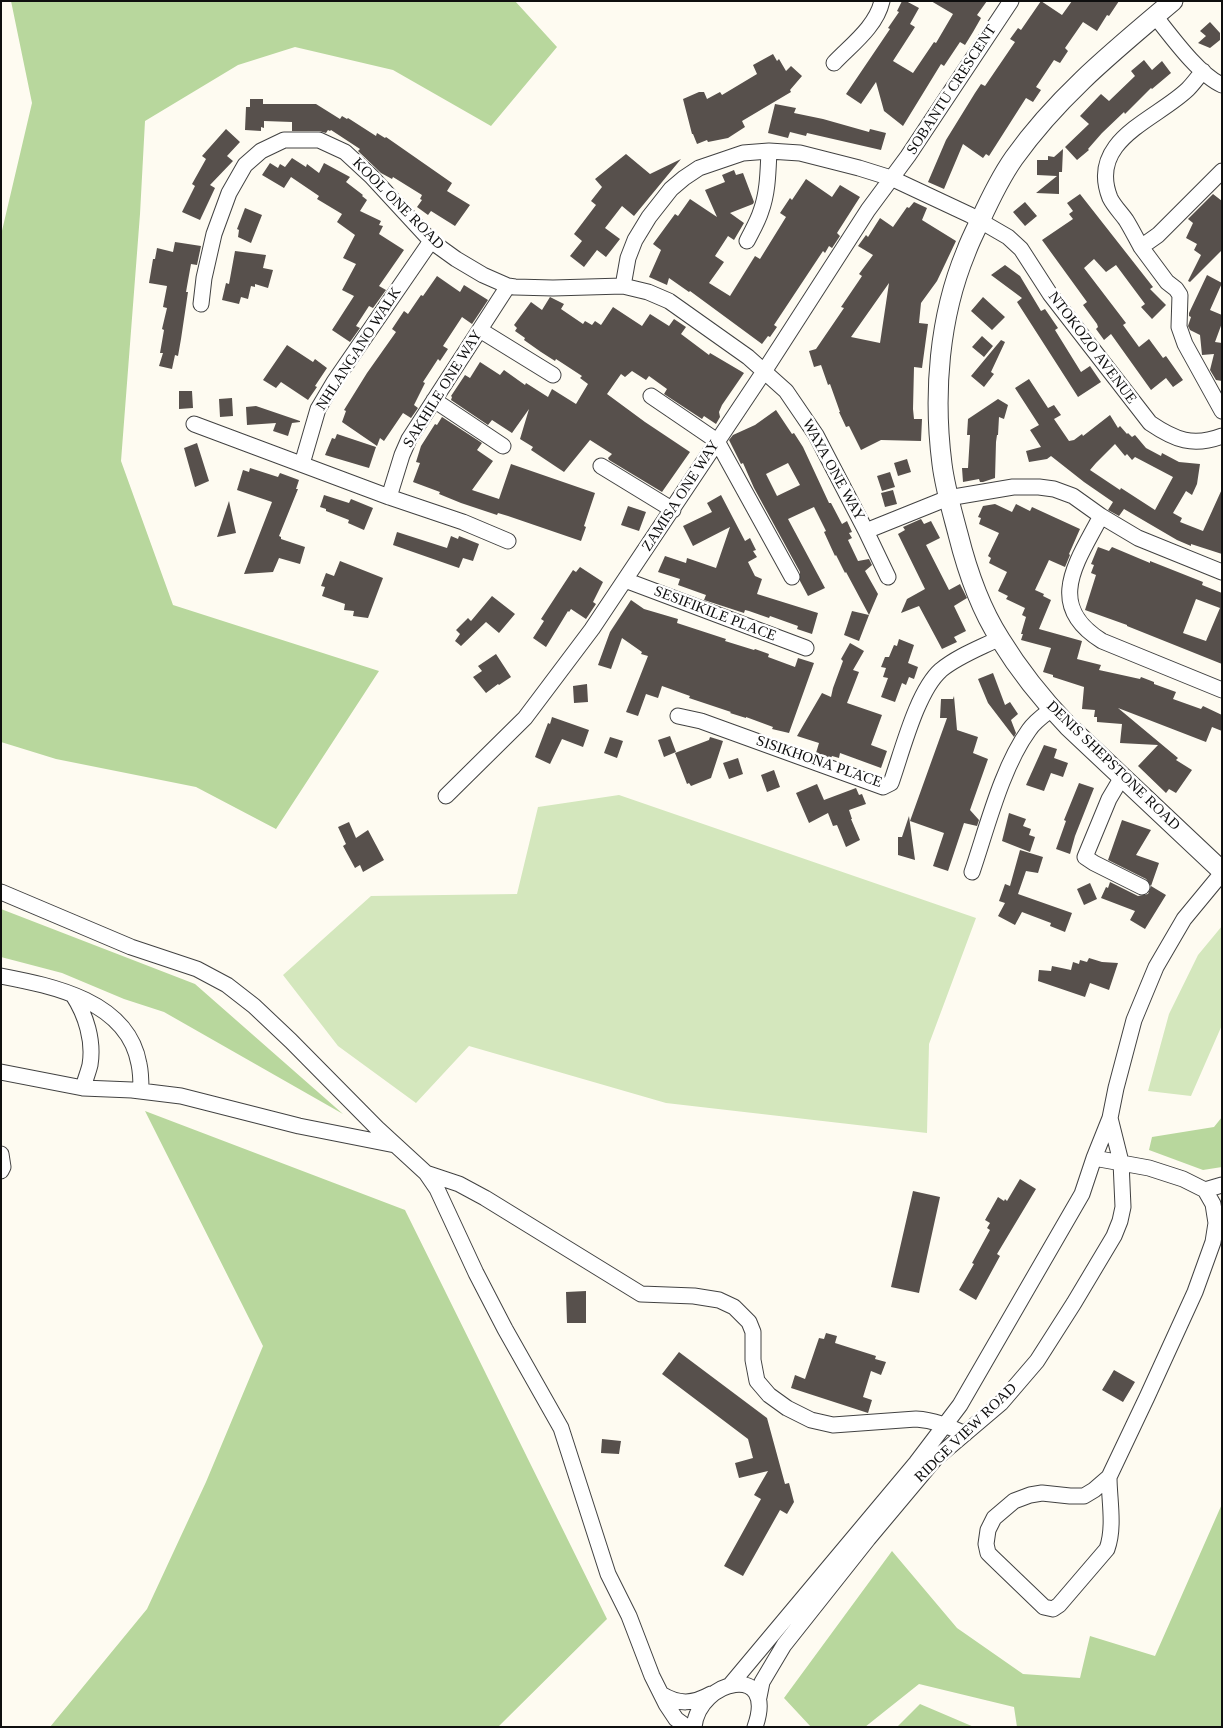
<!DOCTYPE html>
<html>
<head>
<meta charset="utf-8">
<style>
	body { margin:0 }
	#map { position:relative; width:1223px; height:1728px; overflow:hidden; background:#fefbf1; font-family:Georgia,serif }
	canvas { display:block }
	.frame { position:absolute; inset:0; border:2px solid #0f0f0f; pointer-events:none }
</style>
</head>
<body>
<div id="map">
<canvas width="1223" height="1728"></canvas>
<div class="frame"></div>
</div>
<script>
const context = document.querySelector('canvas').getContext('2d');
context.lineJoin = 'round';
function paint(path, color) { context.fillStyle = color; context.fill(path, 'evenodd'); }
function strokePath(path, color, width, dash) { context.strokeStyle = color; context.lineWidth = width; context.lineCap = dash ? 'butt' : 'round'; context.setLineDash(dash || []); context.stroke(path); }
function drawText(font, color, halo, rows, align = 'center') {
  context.font = font + ' Georgia,serif'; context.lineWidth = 5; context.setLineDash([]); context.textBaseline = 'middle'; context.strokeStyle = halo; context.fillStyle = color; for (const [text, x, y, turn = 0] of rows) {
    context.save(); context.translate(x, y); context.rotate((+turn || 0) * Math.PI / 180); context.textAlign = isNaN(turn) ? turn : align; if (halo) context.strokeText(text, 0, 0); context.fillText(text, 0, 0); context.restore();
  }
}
paint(new Path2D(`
	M619 795 976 918 929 1044 927 1133 666 1103 469 1046 416 1103 338 1046 283 975 371 896 517 894 538 807Z
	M1222 926V1025L1191 1096 1148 1091 1169 1014 1198 955Z`), '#d4e7bd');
paint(new Path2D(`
	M11 1H515L557 47 491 126 393 70 295 47 238 65 145 121 140 214 121 461 173 605 379 671 276 829 196 787 56 759 1 742V235L32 103Z
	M1 909 195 984 343 1114 164 1012 124 999 62 973 1 957Z
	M145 1111 405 1210 607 1619 498 1727H50L147 1609 206 1482 263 1346Z
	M1222 1117V1167L1203 1170 1149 1150 1152 1137 1214 1127Z
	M1222 1504V1727H1017L1014 1707 919 1684 865 1727H811L784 1698 892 1551 957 1628 1023 1674 1080 1678 1090 1636 1155 1656Z
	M920 1704 974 1727H897Z`), '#b8d79d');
paint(new Path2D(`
	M902 1H906L919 8 910 24 915 27 893 61 913 73 934 42 936 43 953 14 931 1H987L977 15 981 18 973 32 965 45 960 42 944 66 941 64 903 126 884 111 876 82 861 104 846 94 890 29 888 28 899 12 897 11Z
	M1041 1 1062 15 1072 1H1119L1109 16 1107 15 1097 31 1083 22 1065 48 1068 51 1060 63 1054 60 1036 87 1041 90 1033 102 1026 98 989 156 986 154 983 158 963 144 944 189 928 182 946 140 975 93 981 84 985 86 1015 42 1010 39 1018 28 1021 30Z
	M1210 22 1220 33V40L1210 48 1198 43 1206 36 1200 31Z
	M773 54 777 61 779 59 786 71 791 66 802 76 790 90 791 92 742 121 745 127 728 138 708 142 707 140 697 144 693 134H692L683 99 699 92H704L707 99 720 92 722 95 757 74 753 65Z
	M1144 60 1152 70 1162 61 1171 73 1152 89 1151 88 1125 114 1124 112 1102 133 1088 149 1089 150 1077 160 1065 147 1089 124 1080 116 1099 96 1101 94 1109 101 1135 76 1131 71Z
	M250 99H263V104H316L340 119 342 116 347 119 348 118 376 136 377 133 385 138 386 137 452 183 447 191 470 205 455 226 431 211 428 215 417 207 422 200 420 199 422 195 393 177 392 179 381 173 358 151 360 149 331 130 330 131 328 130 326 133 319 131H292V122L264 121V128L261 127V131L245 130 246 107H250Z
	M775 104 796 108 794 113 823 119 869 132 870 129 886 133 881 150 807 133 806 136 790 132 788 138 768 133Z
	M226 129 240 142 227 156 233 161 210 185 215 188 200 220 182 212 195 186 192 184 206 159 202 156Z
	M1063 149 1062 172H1059V194L1036 193 1057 176 1037 175V160H1048V156L1054 157Z
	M626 154 650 174 681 159 634 216 622 206 605 228 620 239 606 257 597 250 584 267 570 256 582 241 574 234 596 205 591 201 602 187 595 179Z
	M292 158 306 167 307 164 319 173 324 163 350 177 346 182 363 195 362 196 367 200 360 211 381 221 379 225 383 226 379 234 404 250 379 286 386 290 373 308 369 306 356 326 360 328 350 342 332 330 354 296 342 290 356 264 343 258 355 235 337 222 342 214 317 199 319 196 291 177 284 188 262 175 270 163 278 168 280 164 285 167Z
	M734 170 736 175 743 173 754 202 753 204 730 213 744 223 734 240 728 236 715 256 724 262 709 283 730 296 755 256 760 259 786 217 780 213 790 198 792 200 806 179 832 197 840 185 860 197 837 233 840 236 832 248 829 246 825 253 823 251 774 325 777 327 770 337 768 336 762 344 690 291 689 292 669 278 667 285 649 277 661 250 653 244 675 214 678 216 690 199 717 217 705 190 725 182 722 175Z
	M1080 194 1153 287 1150 289 1166 305 1152 319 1141 307 1145 304 1116 265 1106 272 1094 259 1084 268 1126 323 1123 325 1139 347 1149 339 1163 358 1166 356 1183 380 1173 387 1166 378 1151 390 1111 334 1104 340 1096 329 1098 327 1097 324 1083 305 1087 302 1042 240 1073 219 1069 214 1073 211 1067 203Z
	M1213 194 1222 201V250L1190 282 1188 281 1201 255 1194 250 1197 244 1186 238 1193 223 1188 219Z
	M914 202 927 208 922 220 956 241 937 281 921 303 919 323 928 324 922 368 914 367 913 409 914 419H922L921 441 881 440 861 450 849 426 846 427 839 412H840L830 384 828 385 821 365 814 367 809 351 816 349 844 308 841 307 858 282 862 276 859 274 873 255 858 246 866 235 868 237 880 218 893 227 907 207 909 208ZM889 283 880 343 851 337Z
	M1025 202 1037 216 1025 226 1013 212Z
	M245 208 262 215 251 243 238 237 239 230 237 229Z
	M175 242 201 246 197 265 191 264 186 292H188L181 339 178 356 175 355 172 369 159 366 163 353H160L164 330 162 329 167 308 163 307 167 286 149 283 153 259H155L157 248 173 252Z
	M235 251 266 255 263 268 273 270 268 288 255 284V287L251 286 248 299 241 297 239 304 222 300 226 283 229 284Z
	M1005 265 1020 276 1041 311 1045 309 1058 328 1055 330 1081 372 1090 366 1101 382 1078 397 1017 302 1022 298 991 275Z
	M1207 275 1222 283 1210 310 1222 315V323L1215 342 1222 343V381L1216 380 1210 370 1214 354 1202 355 1200 335 1190 330 1188 326 1191 317 1189 316V313Z
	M437 276 460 292 464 285 488 300 472 324 462 317 443 346 448 349 440 361 438 359 423 382 425 383 414 405 418 408 411 418 403 413 384 441 380 438 377 446 342 422 346 411 344 410 367 373 396 332 392 329 404 311 408 314 421 295 423 296Z
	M550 297 564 304 561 309 583 324 585 321 592 325 595 321 601 325 613 307 642 326 650 314 669 326 674 319 686 327 681 334 709 355 710 353 744 373 722 405 719 412 720 417 716 424 704 416 702 419 664 394 667 389 649 376 646 380 632 371 625 377 621 374 607 394 645 422 690 452 662 492 609 460 608 458 612 454 590 440 564 472 531 450 533 447 520 439 529 409 512 433 492 420 488 425 451 400 452 397 451 396 465 375 470 378 480 362 500 375 504 370 525 385 526 383 548 397 552 389 576 404 588 384 580 378 582 376 556 359 555 361 541 352 524 340 525 338 515 331 517 328 514 325 531 302 542 310Z
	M983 297 1005 317 992 330 971 311Z
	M982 336 993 346 984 357 972 347Z
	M1001 340 1005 342 991 372 994 374 984 387 971 376Z
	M287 345 313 362 315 359 327 368 315 386 317 387 308 400 281 382 276 388 263 380Z
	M1029 379 1048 408 1054 405 1061 415 1054 419 1069 441 1074 440 1082 434 1083 436 1110 415 1118 428 1120 426 1127 434 1128 433 1132 437 1135 435 1146 448 1161 456 1162 453 1179 462 1200 464 1197 484 1192 495 1186 491 1173 513 1182 518 1180 522 1203 531 1222 489V554L1191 544V546L1177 540 1124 509 1119 516 1108 510 1113 502 1084 482 1051 456 1047 459 1029 462 1026 451 1041 447 1030 430 1039 425 1015 388ZM1115 444 1125 456 1127 454 1132 460 1135 457 1173 477 1155 510 1121 488 1120 490 1090 470 1096 463Z
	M179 391H192L193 408 179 409Z
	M232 398 233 416 220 417 219 399Z
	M998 399 1008 405 1004 419 999 417 998 435H997L996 442 995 478 983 482H980L979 479 963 482 962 468H968L970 435H967L968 419Z
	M256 406 300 421V422L292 423 288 436 273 431 276 423 247 425 246 407Z
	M776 410 792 434 794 433 803 447 829 503H831L842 524 847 521 852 532 849 533 852 538 848 540 858 561 869 559 872 565 865 571 878 594 869 615 846 572 845 573 836 555 835 556 824 532 826 531 814 507 788 519 825 588 808 596 800 581V572L754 488 743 463 741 464 729 440 733 435 755 425ZM788 463 800 485 777 496 766 474Z
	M442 417 482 443 477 450 493 461 472 490 499 499 511 464 595 493 584 526 586 527 581 541 508 516 498 513 497 515 461 503 439 494 440 492 413 482 420 463 416 462 421 446 435 424 437 425Z
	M337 434 376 447 369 468 325 455 332 438 335 439Z
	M197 443 209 481 195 487 184 448Z
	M907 459 911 472 898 476 894 463Z
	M250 468 278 477 280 473 299 480 296 489H298L279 536 281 537V539L305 547 300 564 279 558 273 572 244 574 272 502 237 490 243 470 249 472Z
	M890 472 895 487 882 491 877 476Z
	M893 490 897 504 885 507 881 493Z
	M324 495 349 503 351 499 373 508 364 530 348 523 349 520 326 511V509L320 507Z
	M721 495 745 541 750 538 756 550 753 551 757 557 748 562 755 576 762 579 757 594 818 613 812 634 797 629 798 626 770 616 769 618 749 611 745 610 744 613 704 600 706 595 678 585 680 579 658 572 665 556 686 563 687 558 716 568 730 527 693 546 683 526 712 512 707 503Z
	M229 501 236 533 217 537Z
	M995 504 1012 512 1016 504 1030 511 1032 507 1080 529 1069 554 1070 555 1065 567 1049 560 1035 590 1044 594 1043 596 1051 600 1039 629 1082 641 1077 659 1101 665 1099 670 1140 679 1141 677 1154 682V684L1176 692 1173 699 1201 709 1203 706 1222 715V731L1212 727 1206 742 1118 708 1178 758 1176 760 1192 770 1176 793 1169 789 1166 793 1138 766 1158 745 1120 743 1122 724 1097 722V717H1094L1095 710 1082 709 1084 687 1053 677V675L1043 672 1051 648 1021 640 1023 634H1021L1026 617 1022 615 1025 608 1006 599 1008 596 998 591 1007 572 989 563 991 558 988 556 999 533 979 524 981 518 978 517 983 506Z
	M628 506 646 512 639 531 621 525Z
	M921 519 924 524 931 521 940 538 926 545 949 590 960 584 967 598 954 606 966 631 954 637 957 642 942 649 919 606 901 613 907 599 925 589 898 534 905 530 903 527Z
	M397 532 447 548 451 536 458 539 459 536 479 544 473 561 463 558 459 568 393 545Z
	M1098 547 1109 551 1112 547 1150 563V561L1203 582 1202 585 1222 593V664L1127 626V625L1085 610 1096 575 1091 573 1094 565 1091 564ZM1196 599 1220 608 1206 641 1183 633Z
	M340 561 383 578 368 618 353 616 354 611 344 610 345 604 322 596 325 587 321 586 326 573 334 576Z
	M580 567 603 582 593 602 596 604 586 619 571 609 569 612 568 611 546 647 533 638 544 621 541 619 573 570 576 572Z
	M492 596 515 614 499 633 486 622 461 646 455 641 460 634 456 630 468 618 471 621Z
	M631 600 644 609 678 619 677 623 726 639 725 641 754 650 755 649 769 654 768 657 795 667 798 658 814 663 789 733 772 729 773 727 746 717V718L730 713 731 712 689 698 690 696 662 686 658 698 646 694 638 716 626 712 648 656 641 654 642 652 622 638 611 669 598 665 610 632Z
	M852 611 869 615 859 641 844 635Z
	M899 639 914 645 908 663 918 667 914 679 909 677 906 685 902 683 895 702 881 697 888 678 883 677 886 668 881 667 885 657H889L894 645 897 646Z
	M850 643 864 651 853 670 859 672 847 703 882 715 871 745 887 751 881 768 840 753 839 758 832 756 831 758 816 753 819 743 797 736 822 693 831 697 833 688 843 661 841 659Z
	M496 654 511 677 499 685 498 684 486 693 473 677 482 671 478 666Z
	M993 673 1005 705 1010 702 1018 714 1011 720 1016 733 1014 737 988 703 978 679Z
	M587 684 588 702 574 703 573 686Z
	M954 696 957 730 978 737 973 753 988 759 970 810 979 820 977 826 964 823 948 871 933 866 944 833 910 821 947 718H940L941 699H953Z
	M552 717 589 730 583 747 562 739 550 764 535 757 548 723 550 724Z
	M670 736 676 752 664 757 658 740Z
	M610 737 623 741 617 758 604 753Z
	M710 737 723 741 711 778 691 786 689 783 687 784 675 753 709 740Z
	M1044 745 1057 749 1054 758 1068 763 1063 777 1051 773 1044 791 1026 785Z
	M738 758 743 774 729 779 723 763Z
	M774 770 780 787 767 792 761 775Z
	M1079 783 1094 788 1075 836 1070 854 1056 849 1066 821 1064 820Z
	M817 784 824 800 856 788 859 795 862 794 866 804 849 810 852 819H851L860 840 846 847 837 825 833 826 828 813 809 823 796 793Z
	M1009 813 1026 819 1023 826 1031 829 1029 835 1035 837 1030 852 1002 841Z
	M909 816 915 860 898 855V837H902Z
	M1122 820 1151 830 1136 855 1159 863 1151 886 1146 879 1108 860Z
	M349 822 356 838 368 830 384 860 363 872 360 865 355 868 343 846 346 844 338 827Z
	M1020 850 1043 857 1038 873 1026 871 1018 894 1072 913 1065 932 1050 926 1051 923 1022 912 1015 925 998 916 1005 903 999 901 1005 884 1010 886Z
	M1110 882 1138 896 1148 894 1151 886 1166 895 1145 929 1130 920 1135 911 1101 898 1106 887 1108 888Z
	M1090 883 1097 899 1084 905 1077 889Z
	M1089 958 1102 962 1118 963 1109 990 1090 983 1085 997 1038 981 1039 970 1051 971 1052 966 1071 970 1073 962 1079 964 1080 960 1087 962Z
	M1020 1179 1036 1189 997 1254 1000 1256 976 1300 959 1290 974 1264 972 1263 990 1230 987 1228 990 1223 985 1220 998 1197 1004 1201 1005 1199 1007 1201Z
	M913 1191 940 1197 919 1293 891 1287Z
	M586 1291V1323H567L566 1292Z
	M826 1333 837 1336 835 1343 876 1356 875 1359 886 1362 881 1375 871 1371 863 1397 872 1400 868 1413 791 1388 795 1375 805 1379 819 1338 824 1339Z
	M679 1352 767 1418 785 1484 789 1483 794 1502 787 1514 780 1510 743 1576 724 1566 761 1499 754 1495 768 1471 739 1478 735 1463 753 1458 748 1439 662 1374Z
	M1114 1370 1135 1382 1123 1402 1102 1390Z
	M602 1439 621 1441 619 1454 601 1453Z`), '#57504c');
const minor = new Path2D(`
	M1155 16C1171 36 1199 75 1222 85
	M834 63C851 45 876 27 882 1
	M1203 71C1198 77 1193 84 1188 89 1156 120 1087 140 1110 198 1114 206 1121 213 1126 220 1131 228 1136 238 1141 247L1158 235 1222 171
	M747 241C752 231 758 221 761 211 768 192 768 171 769 151
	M1141 247 1167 282 1176 289 1180 295 1179 327 1185 344 1222 411
	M623 286 628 258 635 240 649 217 671 189 684 178 699 168 743 153 769 151 800 153 859 168 891 178 970 215 1008 237 1021 249 1050 294 1150 423C1175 440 1193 447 1222 436
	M201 304 204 278 214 234 229 193 245 165 261 151 284 140H319L345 152 371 176 431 241 456 259 483 275 508 286 515 287 553 288 623 286 648 292 669 301 748 357 786 391 816 435 866 531 888 577
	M480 330 553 375
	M651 396 717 441 792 577
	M434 400 503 446
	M194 424 389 497 463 522 508 541
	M302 464 318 409 334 382 431 241
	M601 466 673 510
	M389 497 402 455 409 439 508 286
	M1101 516C1077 562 1044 605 1102 641L1222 690
	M866 531 948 498 1013 487H1039L1054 489 1073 496 1101 516 1138 538 1222 572
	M625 580 806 648
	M678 716 701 721 883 787 891 783C902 752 917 691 941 670 958 656 980 648 1000 638
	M1122 777 1109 799 1085 857 1094 863 1142 887
	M446 796 525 718 592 629 765 370 868 210 908 156 1011 1
	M972 872C987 828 1002 767 1029 730 1035 721 1044 715 1052 709
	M1 892 131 947 197 969 227 985 254 1006 291 1041 377 1128 426 1173 437 1189 476 1273 505 1329 561 1428 608 1574 629 1616 652 1676 666 1704 676 1719 687 1727
	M1 976C53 986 128 1001 139 1064 141 1073 141 1082 141 1091
	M73 995C86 1015 94 1041 90 1065 88 1073 85 1080 83 1088
	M1 1072 83 1088 132 1090 181 1096 299 1126 395 1145
	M1 1154 3 1167 1 1171
	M1094 1158 1149 1168 1183 1179 1205 1190 1213 1204 1216 1223 1213 1242 1195 1292 1147 1397 1109 1477 1094 1490 1084 1496H1070L1042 1493 1030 1495 1014 1501 994 1518 988 1530 986 1544 988 1553 992 1557 1044 1607 1053 1609 1059 1605 1107 1549C1115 1527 1109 1499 1109 1477
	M426 1173 459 1184 485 1198 641 1294 694 1296 719 1300 734 1307 749 1322 753 1332V1360L757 1381 769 1395 787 1408 811 1420 833 1425 916 1419C934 1420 948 1426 965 1434
	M1205 1190 1222 1185
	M731 1684 916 1463 960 1405 1082 1194 1094 1158 1110 1118 1116 1088 1134 1020 1156 967 1184 919 1222 873
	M661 1694C679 1705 693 1704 711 1694
	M759 1697 762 1682 784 1645 868 1539 935 1459 1001 1403 1037 1361 1074 1303 1114 1236 1120 1221 1123 1207 1121 1162 1110 1118
	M694 1727C699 1679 778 1662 755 1727`);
const tertiary = new Path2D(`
	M1173 1C1115 50 1058 96 1014 158 1000 178 990 199 980 221 975 231 970 241 966 252 939 317 933 394 942 464 945 488 952 511 958 534 967 570 980 608 1000 639 1019 670 1043 700 1068 726L1222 871`);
strokePath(minor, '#424242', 17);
strokePath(tertiary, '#424242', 21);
strokePath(minor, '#fff', 15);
strokePath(tertiary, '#fff', 19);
drawText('15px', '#0f0f0f', '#fff', [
	["SOBANTU CRESCENT",952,90,-57],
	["KOOL ONE ROAD",398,204,45],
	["NTOKOZO AVENUE",1092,348,53],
	["NHLANGANO WALK",359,349,-57],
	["SAKHILE ONE WAY",443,389,-58],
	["WAYA ONE WAY",833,470,61],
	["ZAMISA ONE WAY",681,496,-57],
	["SESIFIKILE PLACE",715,614,21],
	["SISIKHONA PLACE",819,762,19],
	["DENIS SHEPSTONE ROAD",1113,766,44],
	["RIDGE VIEW ROAD",966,1433,-44]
]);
</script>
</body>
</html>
